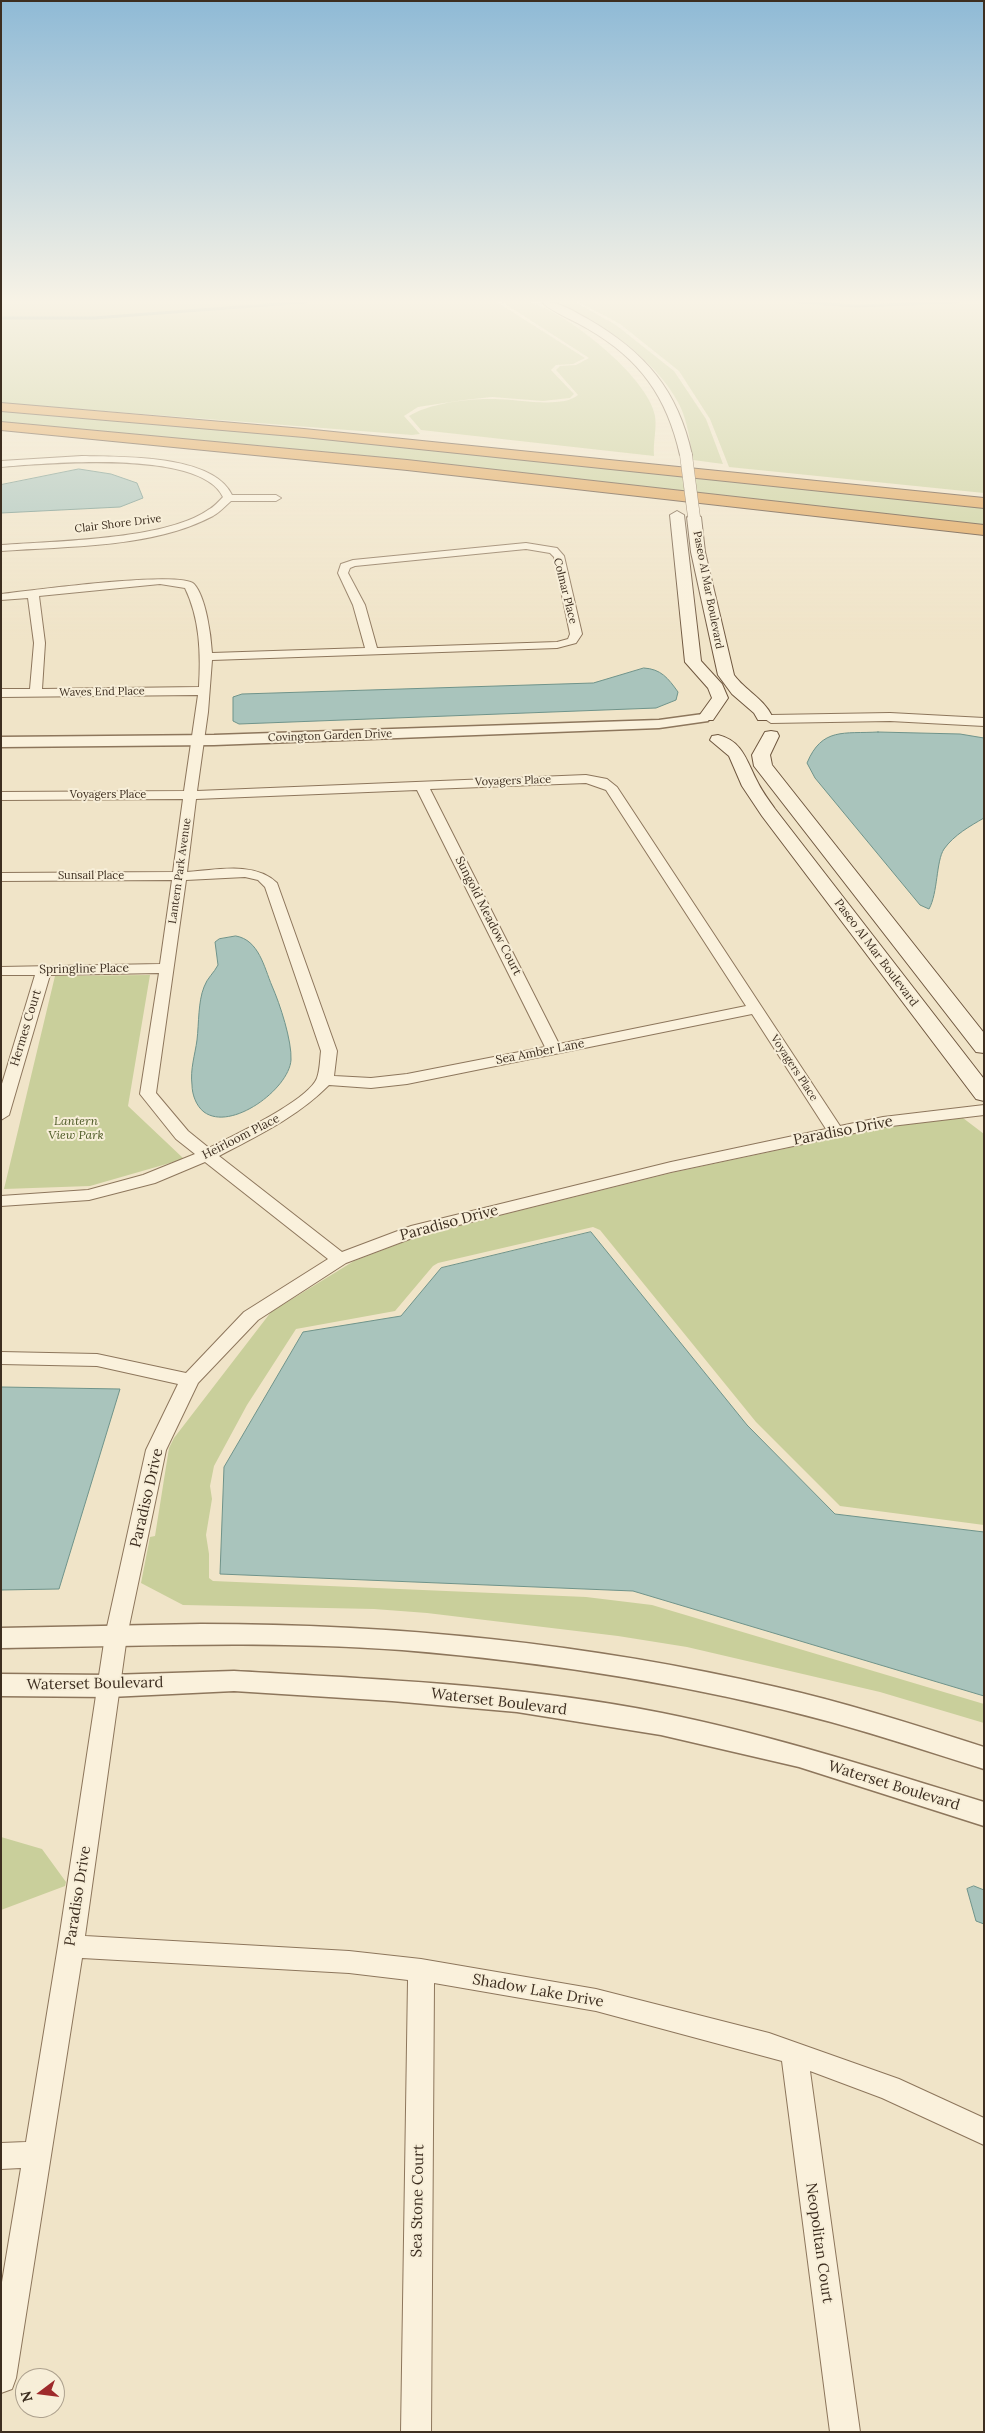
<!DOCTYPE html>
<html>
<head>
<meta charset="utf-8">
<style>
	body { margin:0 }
	#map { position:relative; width:985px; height:2433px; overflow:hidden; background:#f0e4c8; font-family:Lora,serif }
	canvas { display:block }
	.frame { position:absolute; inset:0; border:2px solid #3d2e20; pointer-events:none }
	.north { position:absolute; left:15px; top:2368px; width:50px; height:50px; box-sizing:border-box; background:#f7eed8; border:1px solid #ada18e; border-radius:50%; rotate:255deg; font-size:14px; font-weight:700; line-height:20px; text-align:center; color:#3d2e20 }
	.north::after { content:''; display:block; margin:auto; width:18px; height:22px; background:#9e2a2b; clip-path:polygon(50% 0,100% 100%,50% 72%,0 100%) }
</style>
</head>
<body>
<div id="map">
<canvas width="985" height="2433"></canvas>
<div class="frame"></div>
<div class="north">N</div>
</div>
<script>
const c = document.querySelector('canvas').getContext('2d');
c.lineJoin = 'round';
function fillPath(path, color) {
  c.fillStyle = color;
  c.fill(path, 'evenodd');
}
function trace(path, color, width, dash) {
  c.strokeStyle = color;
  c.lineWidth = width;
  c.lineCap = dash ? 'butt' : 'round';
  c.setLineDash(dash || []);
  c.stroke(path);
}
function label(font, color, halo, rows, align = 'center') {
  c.font = font + ' Lora,serif';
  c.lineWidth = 4;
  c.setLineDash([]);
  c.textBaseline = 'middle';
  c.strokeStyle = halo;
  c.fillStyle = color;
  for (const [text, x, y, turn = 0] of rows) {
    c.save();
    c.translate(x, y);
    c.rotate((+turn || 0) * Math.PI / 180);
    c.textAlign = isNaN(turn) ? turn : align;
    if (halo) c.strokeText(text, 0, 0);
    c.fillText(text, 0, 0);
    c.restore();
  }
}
const green = new Path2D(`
	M1,302H497L585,358L573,364L556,365L551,370L574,394L570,398L543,401L492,397L464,400L418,407L404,416L420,434L412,435L1,403Z
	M502,302C510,302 520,300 528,302C565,310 649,378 655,416C657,429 653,441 654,456L421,430L409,416C429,403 471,398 495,399C517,399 561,409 578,395L556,370L560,366L576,365L589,358Z
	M557,302H575L616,325L674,371L706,419L723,464L693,460C690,442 688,422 679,404C654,357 603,325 557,302Z
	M579,302H984V493L729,467L710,419L679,371L620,324Z
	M1,411L312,438L984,508V525L391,458L1,422Z
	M150,975L128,1106L184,1159L90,1186L4,1189L55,976Z
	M963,1118L984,1134V1525L840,1506L756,1422L600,1230L593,1227L438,1263L433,1266L395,1311L296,1329L247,1405L214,1466L210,1486L212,1499L206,1535L209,1554V1578L213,1581L586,1597L652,1605L984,1704V1723L880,1692L687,1647L618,1636L427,1613L374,1609L183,1605L141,1583L150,1537L155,1536L169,1448L174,1438L271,1312L354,1261L422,1235L675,1172L887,1127Z
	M1,1837L42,1849L66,1882L65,1886L1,1910Z`);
const water = new Path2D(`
	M79,469L111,474L137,483L143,498L120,507L1,513V485Z
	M644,668C661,669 668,678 678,692L676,700L656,708L239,724L233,721V697L242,694L593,683Z
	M878,732L960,734L984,738V818C970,826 954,835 944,849C936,861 938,893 929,909L920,905L815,778L807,763C822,727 844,734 878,732Z
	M236,936C259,940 264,967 272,986C280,1004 292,1041 291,1060C289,1089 231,1132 204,1112C196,1106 192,1094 192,1085C190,1069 195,1055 197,1040C199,1023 198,1002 204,987C207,978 214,973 218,965L215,942L219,939Z
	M591,1232L747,1425L835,1514L984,1532V1696L633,1591L220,1574L224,1467L303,1332L401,1316L441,1268Z
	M1,1387L120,1389L59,1589L1,1590Z
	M974,1886L984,1890V1924L976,1921L967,1889Z`);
const stream = new Path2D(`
	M797,302L857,306L958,302
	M1,318H94L306,302`);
const minor = new Path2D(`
	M82,456C121,457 213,454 232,495H276L281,498L276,501H231C225,506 220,512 213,516C153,548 68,546 1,551V545C55,541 165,540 208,510C214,507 218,502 223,497C201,449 47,463 1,467V461Z
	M526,543L557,548L564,556L582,634L576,643L557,648L212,660L208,712L197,791L586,775L607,779L617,787L840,1126L883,1117L984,1105V1115L883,1127L671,1172L423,1234L346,1263L258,1320L198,1383L166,1450L127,1636L85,1936L349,1951L421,1959L596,1989L769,2033L899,2079L984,2118V2145L882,2098L810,2071L860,2432H830L782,2061L596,2011L434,1983L431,2432H401L408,1980L349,1973L82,1958L16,2378L12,2389L1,2393V2288L21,2168L1,2169V2143L26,2142L58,1946L105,1636L146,1450L178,1384L97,1366L1,1364V1352L97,1354L186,1373L244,1312L328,1259L205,1162L155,1183L89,1200L1,1206V1196L88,1190L143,1175L195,1154L176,1139L140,1094L159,973L50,975L9,1115L1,1120V1087L35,975H1V967L160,964L172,880L1,881V873L173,872L183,799L1,800V792L184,791L198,695L1,697V689H30L34,643L28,598L1,600V594C28,591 180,570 194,584C206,597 211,636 212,653L365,648L353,605L338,573L341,564L353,560ZM526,549L550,553L554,557L570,634L568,639L557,642L377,648L365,605L348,573L350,568L355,566ZM160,584L185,588C200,619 201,653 199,687L42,689L45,643L39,596ZM586,783L606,790L746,1006L559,1044L430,789ZM417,790L545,1047L407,1074L371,1078L334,1076L337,1051L277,883C255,861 216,870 187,872L196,799ZM245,877L258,880L265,887L321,1051C320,1059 320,1070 317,1078C308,1101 232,1136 209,1148L188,1131L156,1093L186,880ZM752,1014L826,1129L671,1162L411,1226L342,1252L219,1156C259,1135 297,1117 329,1085L371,1088L407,1084Z
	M890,713L984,718V726L890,721L771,723L765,719L771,715Z`);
const tertiary = new Path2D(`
	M703,714L710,718L708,721L659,728L214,745L1,747V737L214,735L659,720Z
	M201,1624C395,1624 587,1643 776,1687C847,1703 915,1725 984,1747V1769C933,1753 882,1736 831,1722C691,1684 546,1662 402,1650C269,1640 135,1646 1,1648V1628Z
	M234,1671C377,1679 521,1685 662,1713C771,1735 877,1769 984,1802V1826L799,1767L661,1735L517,1712L392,1701L234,1691L110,1697L1,1696V1674L110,1675Z`);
const secondary = new Path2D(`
	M542,302C559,301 573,311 588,319C645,352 678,390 692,455L691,458L686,459L680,455C667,397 640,359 588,329C576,321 551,312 542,302Z
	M677,511L684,515L701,661L722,684L728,698L713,720H701L699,716L712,698L708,688L685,662L670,515Z
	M694,513L701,517L705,552L734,675C745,690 764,699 772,716L770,720H758L754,713L732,694L718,675L691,552L687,517Z
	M771,731L777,732L779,736L770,755L772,765L984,1033V1053L976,1052L754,766L752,755L765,732Z
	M718,735C742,741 746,759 756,779C761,790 768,799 775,809L984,1079V1101L976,1099L762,816L742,786L729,756L710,740L712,736Z`);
const motorway = new Path2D(`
	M1,403L304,429L984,498V508L304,437L1,411Z
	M1,422L407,460L984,525V535L407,470L1,430Z`);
const secondaryBridge = new Path2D(`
	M686,455L694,517`);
const farStreetnames = [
	["Clair Shore Drive",118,524,-7],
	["Paseo Al Mar Boulevard",708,590,79],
	["Colmar Place",565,591,76],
	["Waves End Place",102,692,-1],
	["Covington Garden Drive",330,736,-2],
	["Voyagers Place",513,781,-2],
	["Voyagers Place",108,795],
	["Lantern Park Avenue",180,871,-82],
	["Sunsail Place",91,876],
	["Voyagers Place",794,1068,57]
];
const streetNames = [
	["Sungold Meadow Court",488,916,63],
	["Paseo Al Mar Boulevard",876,953,53],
	["Springline Place",84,969,-1],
	["Hermes Court",26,1028,-73],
	["Sea Amber Lane",540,1052,-11],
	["Heirloom Place",241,1137,-27]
];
const parkNames = [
	["Lantern",76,1122],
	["View Park",76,1136]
];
const nearStreetnames = [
	["Paradiso Drive",843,1131,-11],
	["Paradiso Drive",449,1223,-15],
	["Paradiso Drive",147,1498,-77],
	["Waterset Boulevard",95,1684,-1],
	["Waterset Boulevard",499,1702,7],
	["Waterset Boulevard",894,1786,17],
	["Paradiso Drive",78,1896,-81],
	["Shadow Lake Drive",538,1991,10],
	["Sea Stone Court",418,2201,-89],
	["Neopolitan Court",819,2243,82]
];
fillPath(green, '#c9cf9b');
fillPath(water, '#a9c4bc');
trace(water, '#6f938a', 1);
trace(stream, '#6f938a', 3);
trace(minor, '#8d765c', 2);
trace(tertiary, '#8d765c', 3);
trace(secondary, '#6f573f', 2);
trace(motorway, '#5b4430', 2);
fillPath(minor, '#faf1dc');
fillPath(tertiary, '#faf1dc');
fillPath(secondary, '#faf1dc');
fillPath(motorway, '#e0a458');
trace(secondaryBridge, '#6f573f', 13, []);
trace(secondaryBridge, '#faf1dc', 12);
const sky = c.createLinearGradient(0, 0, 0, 642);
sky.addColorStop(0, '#8fbad6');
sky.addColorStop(0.47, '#f8f3e6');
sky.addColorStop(1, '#f8f3e600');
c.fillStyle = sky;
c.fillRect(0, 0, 985, 642);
label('11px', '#3d2e20', '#f7eed8', farStreetnames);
label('12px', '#3d2e20', '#f7eed8', streetNames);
label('italic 12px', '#4d5a26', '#f7eed8', parkNames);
label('15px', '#3d2e20', '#f7eed8', nearStreetnames);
</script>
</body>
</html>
